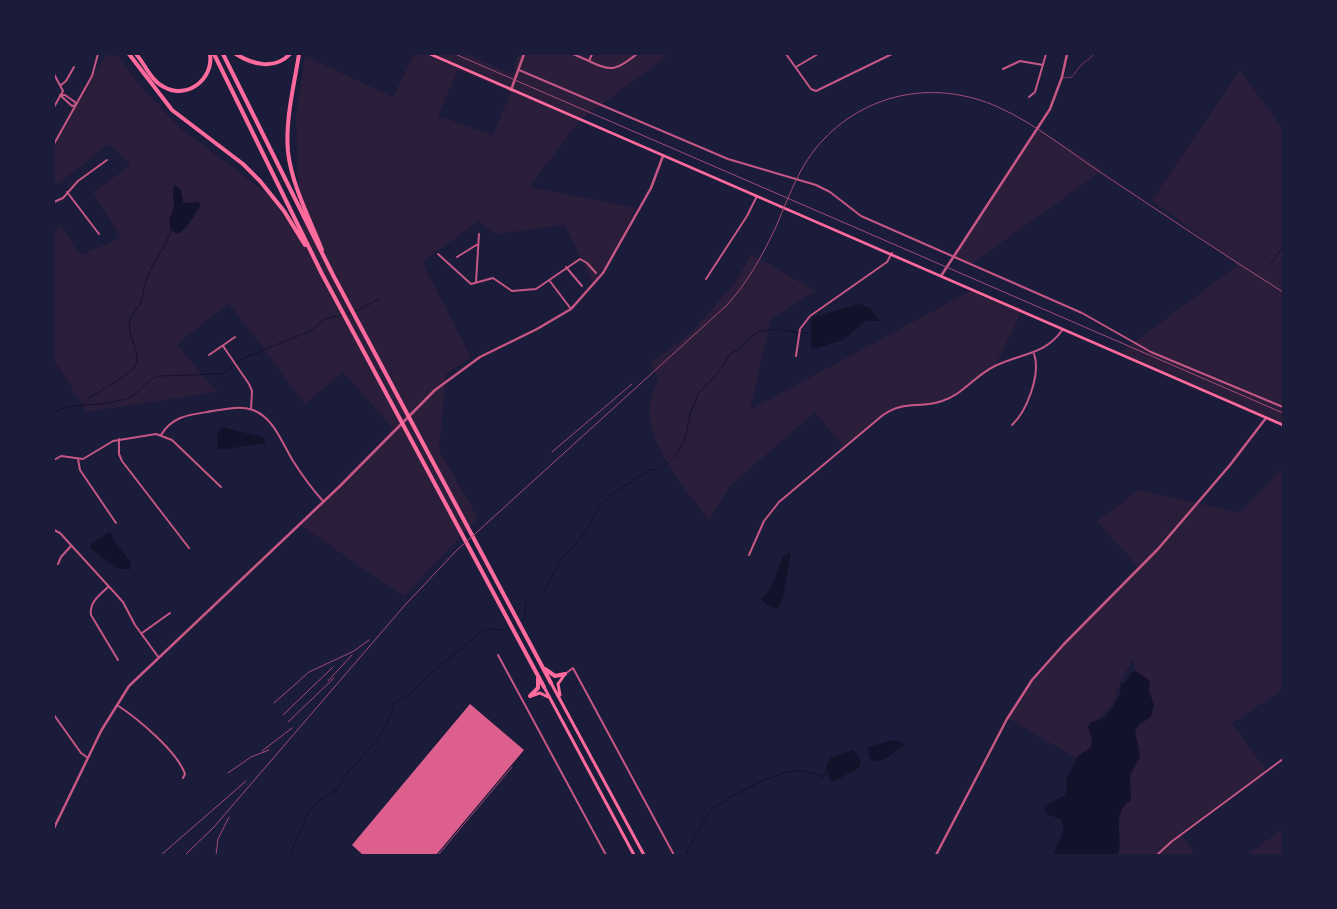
<!DOCTYPE html>
<html>
<head>
<meta charset="utf-8">
<style>
	body { margin:0 }
	#map { position:relative; width:1337px; height:909px; overflow:hidden; background:#1b1b3a; font-family:"Source Sans 3",sans-serif }
	canvas { display:block }
	.frame { position:absolute; inset:0; border:55px solid #1b1b3a; pointer-events:none }
</style>
</head>
<body>
<div id="map">
<canvas width="1337" height="909"></canvas>
<div class="frame"></div>
</div>
<script>
const c = document.querySelector('canvas').getContext('2d');
c.lineJoin = 'round';
function fillPath(path, color) {
  c.fillStyle = color;
  c.fill(path, 'evenodd');
}
function trace(path, color, width, dash) {
  c.strokeStyle = color;
  c.lineWidth = width;
  c.lineCap = dash ? 'butt' : 'round';
  c.setLineDash(dash || []);
  c.stroke(path);
}
const green = new Path2D(`
	M107,54H116L142,88L181,129L276,200L303,232L298,180L296,116L305,56L393,97L414,54H467L513,75L518,54H670L580,120L529,187L636,208L617,248L593,283L565,225L495,234L479,221L422,262L471,357L446,374L439,450L478,518L404,596L300,525L393,428L343,372L305,404L229,303L177,344L217,392L87,412L54,360V233L61,226L80,255L121,238L93,192L131,165L109,144L58,184L54,180V147L89,81ZM458,70L511,92L493,135L438,116Z
	M1240,70L1283,130V427L1120,353L1238,265L1152,200Z
	M1037,128L1103,170L971,264L953,255Z
	M751,254L815,291L771,319L750,410L972,290L1023,308L997,362L955,395L941,401L891,409L844,447L815,412L730,486L709,520C686,489 646,446 650,405C650,396 656,387 658,379L651,363L692,332L736,281Z
	M1283,468V689L1232,723L1266,770L1180,833L1195,855H1118L1121,840L1118,829L1131,731L1152,715L1139,687L1133,659L1122,678L1112,706L1093,724V749L1076,758L1006,717L1048,661L1138,567L1097,521L1139,490L1240,513Z
	M1283,829V855H1246Z`);
const water = new Path2D(`
	M175,185L181,190L183,202L186,203L198,202L201,204C195,214 187,230 177,234L171,230C167,217 172,217 174,206C174,198 171,192 175,185Z
	M860,304L870,308L880,321H866L843,340L814,349L811,348V322L813,317Z
	M221,427L262,437L266,443L218,450L217,436Z
	M110,531L116,544L130,561L131,569H118L90,548L92,543Z
	M791,552L783,597L778,608L770,607L761,599L770,590L783,557Z
	M1136,671L1150,681L1149,690L1154,706L1150,718L1139,724L1135,731L1140,756L1130,775L1131,800C1110,813 1124,837 1118,855H1054C1056,839 1068,837 1061,819L1049,815L1044,809L1050,803L1065,795L1067,788L1066,779L1078,756L1091,747L1092,739L1088,727L1090,723L1105,717L1111,710L1120,696L1121,684L1125,683L1132,672Z
	M895,740L906,745C894,750 886,764 871,760L867,747Z
	M853,750L861,761L859,768L834,781L830,780L826,767L830,758Z`);
const stream = new Path2D(`
	M1271,264L1283,246
	M355,312L379,299
	M801,333H810
	M83,403C93,394 129,375 134,368C144,353 126,337 130,320C132,314 137,309 140,304C144,296 143,286 147,278C153,260 165,250 171,230
	M54,413C68,403 83,406 99,404C107,403 118,401 126,399C140,395 145,380 158,376L222,374L242,359L312,330L324,319L351,313
	M674,459L685,439L690,415L698,394L717,374L731,353L739,350L750,337L761,331L778,329L798,333
	M665,465L671,460
	M543,594L561,560L583,535L601,505L614,493L649,470H658
	M524,620L526,603
	M290,855L308,813L316,803L337,789L349,771L378,739L386,726L395,702L413,692L424,679L480,633L489,629L505,630
	M686,855C693,840 700,824 710,812C720,800 777,772 793,771C802,770 814,773 823,777L827,772`);
const building = new Path2D(`
	M470,704L524,750L436,855H363L352,845Z`);
const service = new Path2D(`
	M1063,78L1072,77L1081,65L1095,54`);
const minor = new Path2D(`
	M573,54L589,61
	M592,54L589,61C612,73 617,69 637,54
	M786,54L811,89L816,91L892,54
	M796,67L818,54
	M1003,69L1020,61L1043,65
	M519,70L728,159L816,185L830,192L861,216L1082,313L1151,352L1283,407
	M54,74L63,91L54,107
	M61,85L66,81L74,67
	M60,95H65L75,102L76,105L72,106Z
	M1029,97L1035,92L1046,54
	M54,144L92,76L98,54
	M67,192L99,234
	M54,202L63,198L78,181L107,160
	M438,254L471,284L493,278L512,291L536,289L580,259L587,263L596,273
	M457,257L478,244
	M566,267L582,286
	M706,279L747,216L757,196
	M549,280L571,309
	M476,282L479,234
	M223,346L249,384L252,391L251,409
	M209,355L235,337
	M796,356L800,329L810,316L887,262L892,253
	M1012,425C1027,411 1041,374 1034,354
	M161,435C172,417 187,415 207,412C222,410 238,405 253,410C274,418 282,443 293,461C302,475 312,489 323,501
	M119,439V454L122,461L189,548
	M78,459L80,470L116,523
	M54,460L61,456L83,459L113,441L156,434L172,440L221,487
	M54,530L60,533L123,602L135,625L159,658
	M749,555L764,521L779,502L883,415C904,400 920,409 942,401C962,395 975,376 993,367C1019,353 1045,356 1063,329
	M58,564L61,557L71,546
	M108,587C100,595 89,602 91,615L118,660
	M142,633L170,613
	M498,655L606,855
	M565,674L573,668L674,855
	M117,705C137,718 177,751 185,774L183,778
	M54,715L81,753L88,758
	M1157,855L1171,842L1283,759`);
const tertiary = new Path2D(`
	M511,90L524,54
	M941,276L1050,109L1062,77L1067,54
	M54,828L101,731L129,686L340,486L435,390L480,357L537,329L571,309L603,273L651,188L663,156
	M936,855L1007,719L1032,680L1064,644L1158,549L1230,465L1266,418`);
const primary = new Path2D(`
	M430,54L1283,425`);
const trunk = new Path2D(`
	M551,683L644,855
	M544,687L634,855
	M560,695L558,684L565,674
	M531,696L540,693L548,697`);
const motorway = new Path2D(`
	M129,54L172,110L243,164L260,181L284,211L305,245
	M136,54C145,64 151,81 164,87C187,100 214,79 210,54
	M214,54L322,274L544,687
	M223,54L333,275L551,683
	M236,54C253,65 275,70 290,54
	M299,54C294,86 285,120 288,152C292,186 310,219 322,250
	M545,669L555,676L565,674
	M530,696L538,688V678`);
const rail = new Path2D(`
	M455,54L1283,413
	M552,452L632,384
	M328,681L352,655
	M274,703L309,672L354,651L369,640
	M283,715L333,667
	M288,722L334,678
	M262,751L292,728
	M228,773L251,757L269,750
	M161,855L246,781
	M185,855L214,827L405,605L455,552L727,305C747,283 761,258 774,231C788,200 799,164 824,139C870,91 938,80 998,107C1036,124 1071,153 1106,176C1165,215 1224,255 1283,292
	M216,855L218,839L229,817
	M438,855L512,767`);
fillPath(green, '#2a1e3b');
fillPath(water, '#12122b');
trace(stream, '#12122b', 1);
fillPath(building, '#dd5f8e');
trace(service, '#c65784', 0.5);
trace(minor, '#c65784', 2);
trace(tertiary, '#c65784', 2.5);
trace(primary, '#ff6b9d', 2.5);
trace(trunk, '#ff6b9d', 3);
trace(motorway, '#ff6b9d', 4);
trace(rail, '#a44b75', 1);
</script>
</body>
</html>
